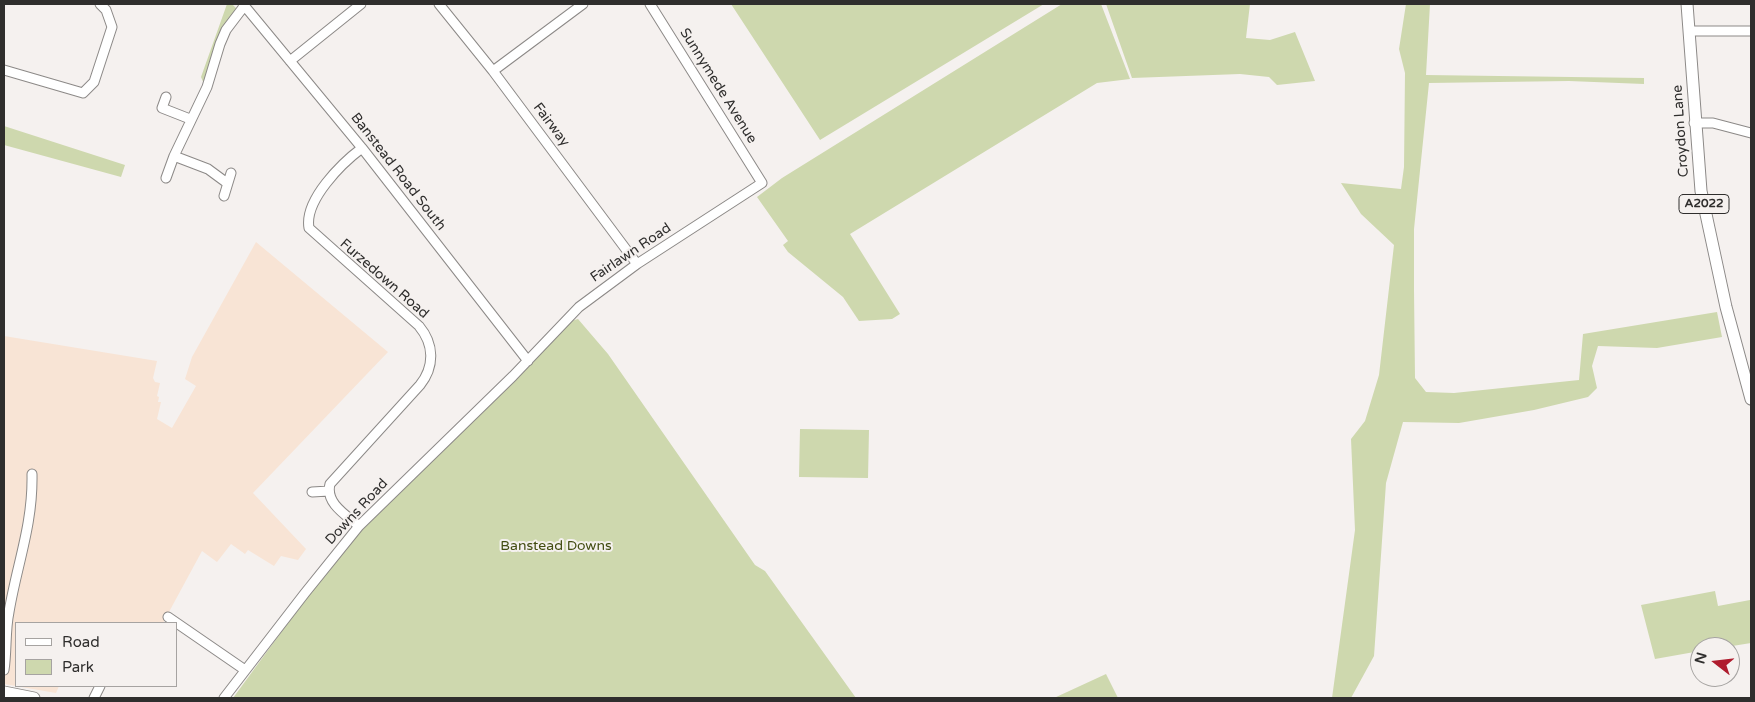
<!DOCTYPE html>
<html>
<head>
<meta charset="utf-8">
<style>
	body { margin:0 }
	#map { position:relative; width:1755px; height:702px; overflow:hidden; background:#f5f1ef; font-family:"Varela Round",sans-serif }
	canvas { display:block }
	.frame { position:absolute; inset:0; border:5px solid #2f2e2d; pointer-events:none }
	.legend { position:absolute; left:15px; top:622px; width:162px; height:65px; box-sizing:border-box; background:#f5f1ef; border:1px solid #a6a3a1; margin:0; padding:6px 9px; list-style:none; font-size:15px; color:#2f2e2d }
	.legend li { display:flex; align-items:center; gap:10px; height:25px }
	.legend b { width:25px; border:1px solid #a6a3a1 }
	.north { position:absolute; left:1690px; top:637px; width:50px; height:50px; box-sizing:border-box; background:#f5f1ef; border:1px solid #a6a3a1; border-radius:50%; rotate:286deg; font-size:14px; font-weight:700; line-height:20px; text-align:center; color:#2f2e2d }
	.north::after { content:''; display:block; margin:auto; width:18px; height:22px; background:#af1c2e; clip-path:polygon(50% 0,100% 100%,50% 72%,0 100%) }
</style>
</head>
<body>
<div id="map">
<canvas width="1755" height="702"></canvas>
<div class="frame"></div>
<ul class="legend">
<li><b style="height:6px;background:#fff"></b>Road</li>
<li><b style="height:14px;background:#ced8ae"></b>Park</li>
</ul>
<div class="north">N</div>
</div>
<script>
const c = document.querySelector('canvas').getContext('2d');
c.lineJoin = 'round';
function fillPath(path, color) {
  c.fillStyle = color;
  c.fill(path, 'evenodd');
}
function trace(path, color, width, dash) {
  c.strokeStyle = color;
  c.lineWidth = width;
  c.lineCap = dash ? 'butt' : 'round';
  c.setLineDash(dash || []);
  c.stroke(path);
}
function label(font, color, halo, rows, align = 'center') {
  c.font = font + ' "Varela Round",sans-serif';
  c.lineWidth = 4;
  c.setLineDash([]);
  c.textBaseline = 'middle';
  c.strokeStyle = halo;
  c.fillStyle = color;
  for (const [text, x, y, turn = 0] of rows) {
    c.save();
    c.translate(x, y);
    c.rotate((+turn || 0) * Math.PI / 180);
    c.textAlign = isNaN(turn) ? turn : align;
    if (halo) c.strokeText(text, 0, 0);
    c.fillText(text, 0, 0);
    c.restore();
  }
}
const medical = new Path2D(`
	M256,242L388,352L253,493L306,549L298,560L281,556L274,566L248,550L245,554L231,544L217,562L202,551L163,623H16V686H59L56,693L4,684V336L157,361L153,378L155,382L160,383L157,396L159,397L158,402H161L157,419L172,428L196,386L185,379L192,357Z`);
const green = new Path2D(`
	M227,4H232L237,9L204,84L201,77Z
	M731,4H1044L820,140Z
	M1062,4H1101L1130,79L1097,83L850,234L900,314L892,319L859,321L843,297L788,252L783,245L788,241L757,197L782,178Z
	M1106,4H1250L1246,38L1270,40L1295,32L1315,81L1277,85L1269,77L1240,74L1132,78Z
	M1406,4H1430L1426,75L1644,78V84L1569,81L1429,83L1414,229V290L1415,378L1426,392L1454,393L1579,380L1583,334L1717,312L1722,337L1657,348L1598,346L1592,366L1597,388L1588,397L1534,410L1459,423L1403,422L1386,483L1374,656L1351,698H1332L1355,530L1351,439L1365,421L1379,375L1394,245L1361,214L1341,183L1401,189L1404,167L1405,73L1399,49Z
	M4,126L125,165L121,177L4,145Z
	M578,319L608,354L755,565L765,571L856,698H233L359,526L564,323Z
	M800,429L869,430L868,478L799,477Z
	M1715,591L1718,606L1750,600L1751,643L1726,647H1700V651L1655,659L1641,605Z
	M1106,674L1118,698H1054Z`);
const minor = new Path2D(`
	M243,4L362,148L528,361
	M439,4L493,71L637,264
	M1689,31H1751
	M290,61L361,4
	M4,70L83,93L94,82L112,27L106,10L100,4
	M493,71L583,4
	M166,97L162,108L190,119
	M1694,123H1713L1751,133
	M166,178L174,156
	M227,183L208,169L174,156L207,87L220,44L226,30L245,5
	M224,196L231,173
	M312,492L329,491
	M359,526C346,515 325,503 330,484L420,385C435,366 434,344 419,326L309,228C304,200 342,163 362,148
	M168,617L245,670
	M4,670C7,651 5,631 9,612C17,564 33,525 32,474
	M94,698L100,686
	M224,698L305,593L359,526L513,376L579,307L637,264L762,183L650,4`);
const major = new Path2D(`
	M1687,4L1701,191L1726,307L1751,399
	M4,692L34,698`);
const shields = [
	[1704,204,50]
];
const shieldNames = [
	["A2022",1704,204]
];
const streetNames = [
	["Sunnymede Avenue",718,86,58],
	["Fairway",551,125,53],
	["Croydon Lane",1681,131,-94],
	["Banstead Road South",398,172,52],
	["Fairlawn Road",631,253,-34],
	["Furzedown Road",384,279,41],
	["Downs Road",357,512,-47]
];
const parkNames = [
	["Banstead Downs",556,546]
];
fillPath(medical, '#f8e4d5');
fillPath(green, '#ced8ae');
trace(minor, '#8c8987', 11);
trace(major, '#8c8987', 13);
trace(minor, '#fff', 9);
trace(major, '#fff', 11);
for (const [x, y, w] of shields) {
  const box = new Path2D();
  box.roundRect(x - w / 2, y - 9.5, w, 19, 4);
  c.fillStyle = '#f5f1ef';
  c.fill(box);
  trace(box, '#2f2e2d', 1);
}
label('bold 12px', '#2f2e2d', null, shieldNames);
label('14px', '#2f2e2d', '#f5f1ef', streetNames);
label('14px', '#434d13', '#f5f1ef', parkNames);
</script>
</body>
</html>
